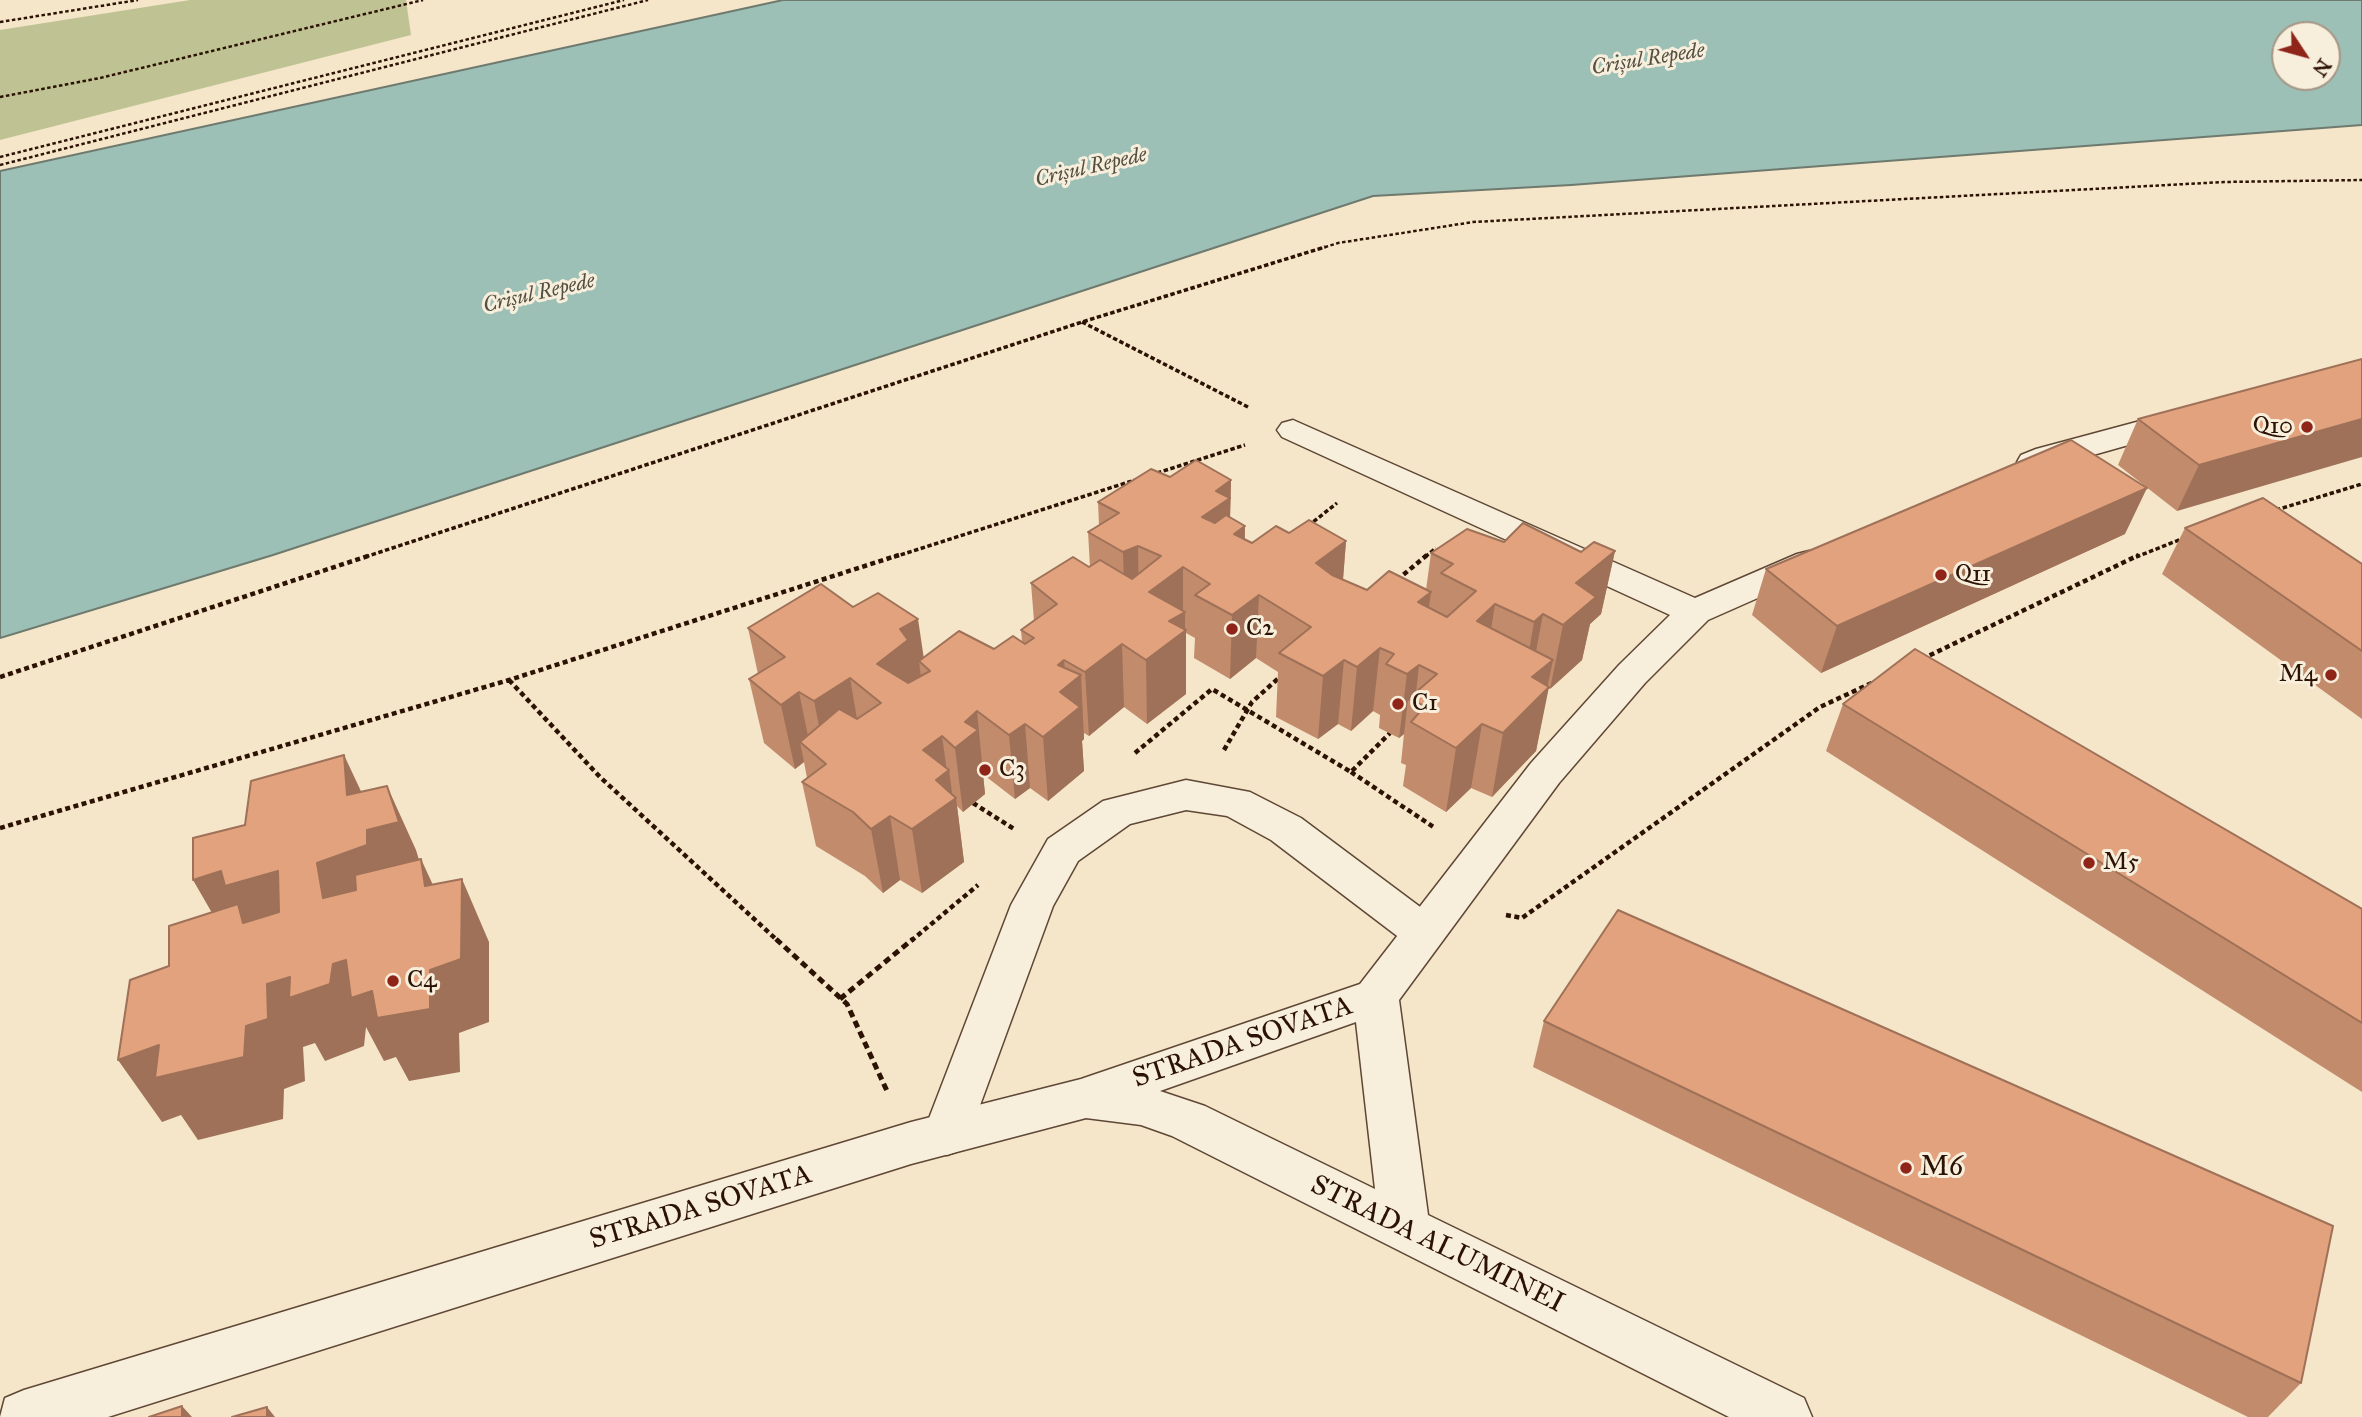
<!DOCTYPE html>
<html>
<head>
<meta charset="utf-8">
<style>
	body { margin:0 }
	#map { position:relative; width:2362px; height:1417px; overflow:hidden; background:#f5e5c9; font-family:"IM FELL Great Primer",serif }
	canvas { display:block }
	.north { position:absolute; left:2271px; top:21px; width:70px; height:70px; box-sizing:border-box; background:#f8eedc; border:2px solid #a69685; border-radius:50%; rotate:126deg; font-size:19px; font-weight:700; line-height:28px; text-align:center; color:#2b1203 }
	.north::after { content:''; display:block; margin:auto; width:24px; height:32px; background:#8f2418; clip-path:polygon(50% 0,100% 100%,50% 72%,0 100%) }
</style>
</head>
<body>
<div id="map">
<canvas width="2362" height="1417"></canvas>
<div class="north">N</div>
</div>
<script>
const c = document.querySelector('canvas').getContext('2d');
c.lineJoin = 'round';
function fillPath(path, color) {
  c.fillStyle = color;
  c.fill(path, 'evenodd');
}
function trace(path, color, width, dash) {
  c.strokeStyle = color;
  c.lineWidth = width;
  c.lineCap = dash ? 'butt' : 'round';
  c.setLineDash(dash || []);
  c.stroke(path);
}
function label(font, color, halo, rows, align = 'center') {
  c.font = font + ' "IM FELL Great Primer",serif';
  c.lineWidth = 6;
  c.setLineDash([]);
  c.textBaseline = 'middle';
  c.strokeStyle = halo;
  c.fillStyle = color;
  for (const [text, x, y, turn = 0] of rows) {
    c.save();
    c.translate(x, y);
    c.rotate((+turn || 0) * Math.PI / 180);
    c.textAlign = isNaN(turn) ? turn : align;
    if (halo) c.strokeText(text, 0, 0);
    c.fillText(text, 0, 0);
    c.restore();
  }
}
const green = new Path2D(`
	M190,0H406L411,35L0,140V30Z`);
const water = new Path2D(`
	M783,0H2362V125L1571,185L1373,196L273,555L0,638V171ZM2285,35H2327V77H2285Z`);
const pathFar3 = new Path2D(`
	M0,22L138,0
	M0,97L100,78L423,0
	M0,157L624,0
	M0,165L648,0
	M1319,249L1338,243L1473,222L2224,182L2362,180`);
const pathFar2 = new Path2D(`
	M1082,322L1248,407
	M1157,473L1245,445
	M2276,510L2362,484
	M1308,526L1337,503
	M365,557L1082,322L1325,247
	M894,557L1135,480
	M1425,557L1436,548
	M2136,557L2184,538`);
const pathFar1 = new Path2D(`
	M1397,580L1427,555
	M1922,659L2139,555
	M0,677L371,555
	M509,680L600,777L778,941
	M1224,750L1252,702L1282,675
	M1135,753L1212,689L1351,772L1390,733
	M1351,772L1435,828
	M973,803L1014,829
	M0,828L509,680L899,555
	M1506,915L1522,918L1820,707L1876,681
	M911,941L978,885`);
const path = new Path2D(`
	M776,939L847,1004L887,1091
	M840,999L913,939`);
const lane = new Path2D(`
	M1186,780L1250,792L1301,818L1439,921L1446,933L1439,945L1424,950L1409,945L1271,840L1227,816L1186,810L1130,824L1078,861L1053,906L964,1149L947,1155L930,1149L923,1134L1011,905L1048,839L1103,801Z`);
const street = new Path2D(`
	M2181,410L2192,413L2197,420L2192,427L2033,472L2021,469L2017,462L2021,455L2036,449Z
	M1293,420L1695,598L1797,554L1809,551L1821,554L1827,562L1821,570L1708,620L1645,683L1559,783L1399,1000L1428,1215L1804,1398L1812,1417H1729L1172,1136L1141,1125L1086,1118L911,1164L108,1417H0L5,1398L24,1390L911,1122L1081,1079L1360,984L1531,763L1619,665L1670,615L1282,437L1277,430L1282,423ZM1356,1022L1375,1189L1205,1106L1160,1091Z`);
const wall = new Path2D(`
	M2362,359L2177,511L2118,465L2138,419Z
	M1170,477L1231,480L1230,518L1245,526V539L1252,543L1289,533L1346,541L1343,580L1367,590H1426L1431,553L1504,542L1581,552L1615,551L1601,614L1590,624L1582,660L1550,689L1548,688L1536,751L1492,797L1471,788L1446,812L1403,786L1406,765L1401,763L1404,734L1399,738L1379,728L1380,715L1373,711L1351,731L1338,724L1318,739L1276,717L1278,672L1256,658L1230,679L1194,658L1195,638L1186,633V694L1147,724L1124,707L1089,736L1084,733V739L1082,741L1084,771L1048,801L1030,788L1015,799L984,775L983,776L985,794L963,812L957,806L964,862L922,893L900,880L883,893L865,876L816,846L802,782L807,778L804,762L795,769L764,743L749,679L758,674L748,628L924,658L994,649L1022,642L1021,630L1034,621L1031,583L1090,567L1088,532L1099,526L1098,502Z
	M2185,528L2362,564V719L2162,574Z
	M2125,534L1821,673L1752,615L1766,569Z
	M1843,704L2362,909V1092L1826,751Z
	M1544,1021L2301,1383L2268,1417H2248L1533,1067Z`);
const shadedWall = new Path2D(`
	M2362,419V457L2177,511L2199,465Z
	M1231,480L1229,560L1202,580V517L1216,491Z
	M2147,488L2125,534L1821,673L1837,626Z
	M1245,526L1243,589L1234,534Z
	M1346,541L1341,604L1316,563Z
	M1138,546L1139,610L1125,615L1123,552Z
	M1615,551L1601,614L1590,624L1582,660L1550,689L1563,625L1576,583Z
	M1183,567V613L1185,612V631L1186,630V694L1147,724L1146,660L1149,592Z
	M1431,592L1422,656L1418,602Z
	M1259,595L1256,658L1230,679L1232,615Z
	M1495,604L1485,668L1477,621Z
	M1543,614L1531,678L1523,686L1534,622Z
	M918,619L925,666L919,661L922,685L915,689L877,664L900,629Z
	M1122,644L1124,707L1089,736L1085,672Z
	M1380,648L1373,711L1351,731L1357,667Z
	M1064,660L1066,687L1081,675L1084,739L1082,741L1084,771L1048,801L1043,737L1058,665Z
	M1344,660L1338,724L1318,739L1323,676Z
	M1553,660L1547,689L1549,687L1536,751L1492,797L1503,733L1532,677Z
	M1419,665L1415,702L1408,699L1404,734L1399,738L1407,674Z
	M850,678L861,742L827,765L814,701Z
	M799,692L811,751L800,742L804,762L795,769L781,705Z
	M977,711L985,794L963,812L955,748L965,722Z
	M1025,724L1030,788L1015,799L1009,735Z
	M1482,724L1471,788L1446,812L1456,748Z
	M942,736L947,772L949,770L953,800L956,798L964,862L922,893L912,829L923,750Z
	M344,755L374,819L387,786L416,850L423,873L421,859L450,922L323,898L317,863L347,795Z
	M890,816L900,880L883,893L871,829Z
	M221,871H278L333,964L346,960L430,970L462,879L489,942V1022L459,1033L460,1072L409,1081L396,1057L384,1061L366,1027L364,1046L325,1061L315,1043L303,1047L305,1081L284,1089L283,1119L198,1140L181,1115L162,1122L118,1060L159,1045L246,1026L230,944L193,880Z
	M182,1406L192,1417H182Z
	M267,1407L275,1417H267Z`);
const building = new Path2D(`
	M2362,359V419L2199,465L2138,419Z
	M2071,440L2147,488L1837,626L1766,569Z
	M1196,460L1231,480L1216,491L1230,498L1202,517L1215,523L1226,515L1245,526L1234,534L1252,543L1276,526L1289,533L1309,520L1346,541L1316,563L1332,575L1367,590L1389,571L1431,592L1418,602L1447,617L1476,591L1441,573L1453,564L1431,553L1467,529L1504,542L1523,523L1581,552L1594,542L1615,551L1576,583L1596,597L1563,625L1543,614L1534,622L1495,604L1477,621L1553,660L1532,677L1549,687L1503,733L1482,724L1456,748L1411,722L1425,706L1408,699L1437,674L1419,665L1407,674L1386,664L1394,654L1380,648L1357,667L1344,660L1323,676L1279,653L1311,627L1259,595L1232,615L1195,595L1210,584L1183,567L1149,592L1185,612L1169,621L1186,630L1146,660L1122,644L1085,672L1064,660L1058,665L1081,675L1060,692L1080,707L1043,737L1025,724L1009,735L977,711L965,722L978,730L955,748L942,736L923,750L949,770L936,780L956,798L912,829L890,816L871,829L853,812L802,782L826,764L800,742L839,709L857,719L881,703L850,678L814,701L799,692L781,705L749,679L785,657L748,628L821,584L853,607L878,593L918,619L900,629L908,640L877,664L908,683L930,671L919,661L959,631L994,649L1013,636L1025,644L1034,638L1021,630L1057,604L1031,583L1073,557L1089,567L1100,560L1132,579L1161,556L1138,546L1123,552L1088,532L1119,513L1098,502L1151,469L1170,477Z
	M2263,498L2362,564V651L2185,528Z
	M1915,649L2362,909V1023L1843,704Z
	M344,755L347,795L387,786L399,822L367,830V845L317,863L323,898L356,890L355,875L421,859L425,886L462,879L461,959L430,970V1009L377,1018L372,991L351,998L346,960L333,964L330,984L289,998L290,977L267,984L268,1019L246,1026L244,1057L155,1078L159,1045L118,1060L130,980L169,966V926L238,904L243,923L279,912L278,871L225,886L221,871L193,880V838L245,825L251,781Z
	M1618,910L2333,1226L2301,1383L1544,1021Z
	M182,1406V1417H149Z
	M267,1407V1417H232Z`);
const markers = [
	[2307,427,7,"#8f2418"],
	[1941,575,7,"#8f2418"],
	[1232,629,7,"#8f2418"],
	[2331,675,7,"#8f2418"],
	[1398,704,7,"#8f2418"],
	[985,770,7,"#8f2418"],
	[2089,863,7,"#8f2418"],
	[393,981,7,"#8f2418"],
	[1906,1168,7,"#8f2418"]
];
const farWaternames = [
	["Crișul Repede",1648,60,-9],
	["Crișul Repede",1091,168,-13],
	["Crișul Repede",539,294,-13]
];
const poiNames = [
	["Q10",2293,427,"right"],
	["Q11",1955,575],
	["C2",1246,629],
	["M4",2317,675,"right"],
	["C1",1412,704],
	["C3",999,770],
	["M5",2103,863],
	["C4",407,981]
];
const nearStreetnames = [
	["STRADA SOVATA",1243,1043,-19],
	["STRADA SOVATA",701,1208,-17],
	["STRADA ALUMINEI",1437,1245,26]
];
const nearPoinames = [
	["M6",1920,1168]
];
fillPath(green, '#bfc394');
fillPath(water, '#9cbfb6');
trace(water, '#6f7a6e', 2);
trace(lane, '#5e4734', 3);
trace(street, '#5e4734', 3);
trace(pathFar3, '#2b1203', 2.5, [3.5, 2.5]);
trace(pathFar2, '#2b1203', 3.5, [4.5, 2.5]);
trace(pathFar1, '#2b1203', 4.5, [5, 3.5]);
trace(path, '#2b1203', 5, [7, 4.5]);
fillPath(lane, '#f8eedc');
fillPath(street, '#f8eedc');
fillPath(wall, '#c28b6c');
fillPath(shadedWall, '#9e7158');
fillPath(building, '#e2a27d');
trace(building, '#9e7158', 2);
for (const [x, y, r, color] of markers) {
  const dot = new Path2D();
  dot.arc(x, y, r, 0, 2 * Math.PI);
  c.fillStyle = color;
  c.fill(dot);
  trace(dot, '#f8eedc', 2.5);
}
label('italic 21px', '#534f42', '#f8eedc', farWaternames);
label('24px', '#2b1203', '#f8eedc', poiNames, 'left');
label('28px', '#2b1203', '#f8eedc', nearStreetnames);
label('28px', '#2b1203', '#f8eedc', nearPoinames, 'left');
</script>
</body>
</html>
